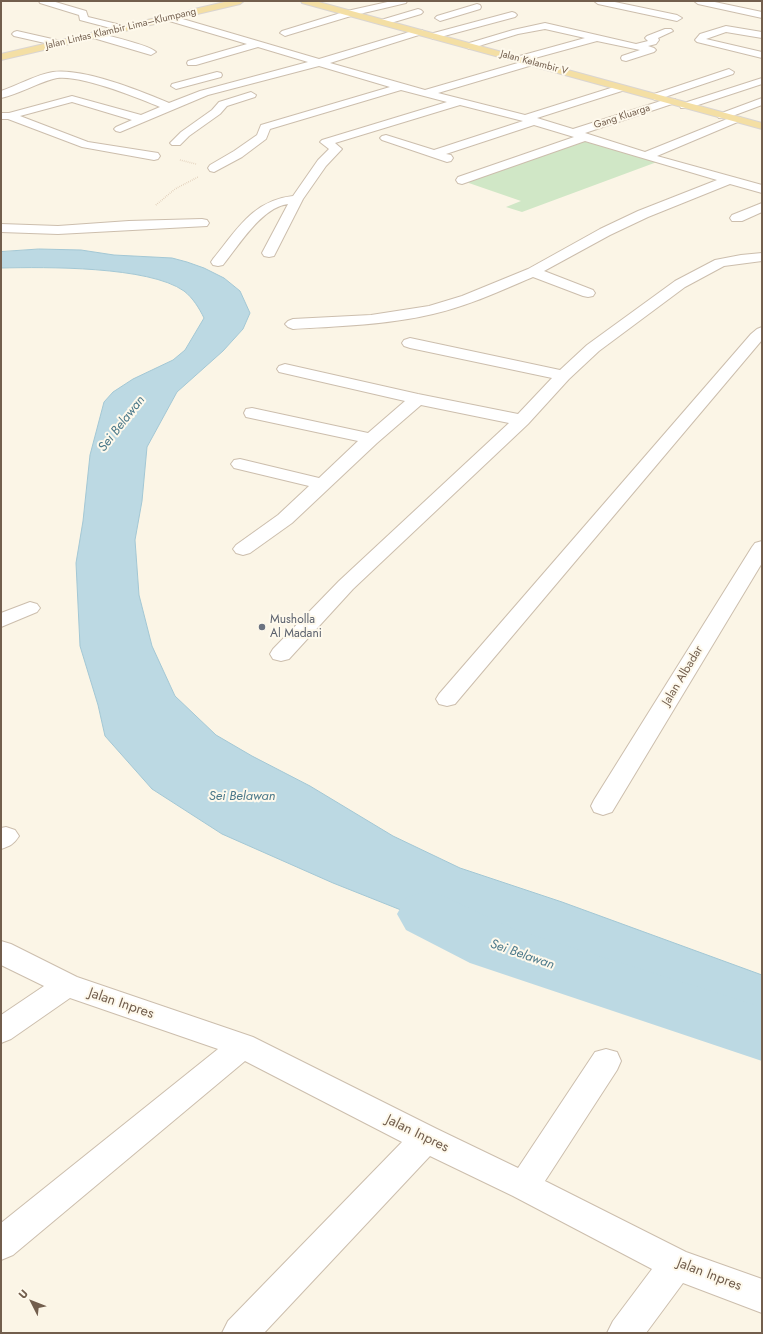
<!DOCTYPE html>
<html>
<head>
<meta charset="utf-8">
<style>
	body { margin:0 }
	#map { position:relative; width:763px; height:1334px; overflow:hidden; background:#fbf5e6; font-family:Jost,sans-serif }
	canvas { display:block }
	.frame { position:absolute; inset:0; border:2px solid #725e4d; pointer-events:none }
	.north { position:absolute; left:12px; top:1282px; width:40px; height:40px; -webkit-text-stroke:3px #fef9ec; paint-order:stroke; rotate:312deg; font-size:11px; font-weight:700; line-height:16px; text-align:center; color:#725e4d }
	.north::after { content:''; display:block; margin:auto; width:14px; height:18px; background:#725e4d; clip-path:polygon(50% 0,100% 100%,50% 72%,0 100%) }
</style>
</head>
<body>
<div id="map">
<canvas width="763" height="1334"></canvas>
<div class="frame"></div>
<div class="north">U</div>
</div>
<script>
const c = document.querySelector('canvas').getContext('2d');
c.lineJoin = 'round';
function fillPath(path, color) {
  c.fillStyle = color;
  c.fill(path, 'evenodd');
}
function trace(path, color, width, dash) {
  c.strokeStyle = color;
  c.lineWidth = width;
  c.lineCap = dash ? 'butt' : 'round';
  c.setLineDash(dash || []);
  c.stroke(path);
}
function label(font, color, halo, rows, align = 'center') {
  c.font = font + ' Jost,sans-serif';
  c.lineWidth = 4;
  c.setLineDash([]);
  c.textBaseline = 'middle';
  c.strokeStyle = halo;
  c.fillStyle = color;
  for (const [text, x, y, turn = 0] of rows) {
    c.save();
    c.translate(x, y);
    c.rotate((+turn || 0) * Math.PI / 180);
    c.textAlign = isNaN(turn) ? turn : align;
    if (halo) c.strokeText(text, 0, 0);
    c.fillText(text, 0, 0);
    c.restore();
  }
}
const green = new Path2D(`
	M591,136L665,159L522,212L506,207L521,201L463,181Z`);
const water = new Path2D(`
	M39,249L81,250L114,255L172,258L187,262L204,268L224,278L240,291L250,313L243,329L223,351L177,392L147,447L142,501L135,540L139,595L152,646L175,696L216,735L252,756L310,786L393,836L460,868L562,902L762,975V1039L675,1004L599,978L479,941L333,883L222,834L152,789L105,736L98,705L80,646L76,563L83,521L90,455L104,402L113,392L133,379L173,360L185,350L204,318C199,308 193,298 184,291C149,266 45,267 1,268V252Z`);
const river = new Path2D(`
	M427,891L448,898L513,929L762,1007V1061L470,963L406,930L397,914L406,898Z`);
const path = new Path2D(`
	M180,160L196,164
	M156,205L175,189L198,177`);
const minor = new Path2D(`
	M39,1H52L86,11L88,17L125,26L127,28L122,31L80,20L79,15L40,3Z
	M392,1H407L406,3L351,16L288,35L285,36L280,33L282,31L347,11Z
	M594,1H610L677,15L682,18L677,21L598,4Z
	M694,1H710L762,12V18L698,4Z
	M477,4L480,5L481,7L480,9L440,21L435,18L437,16Z
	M418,9L421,10L423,12L421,14L384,25L379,22L381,20Z
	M512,12L515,13L517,15L515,17L433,39L428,36L430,34Z
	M169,15L319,59L416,30H422L424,32L422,34L330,63L425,90L528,60H536L537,62L536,64L438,93L525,115L617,86H625L626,88L625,90L537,118L573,129L667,99H675L676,101L675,103L585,133L645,152L732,117H740L742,119L740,121L657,156L762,185V193L730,184L648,217L610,235L544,271L593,290L595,293L593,296L588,297L583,296L533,277C500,291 468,306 433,314C387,325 340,326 293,329L288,327L285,324L288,321L293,319L371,315L429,306L462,296L528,269L600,229L638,211L717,180L585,141L462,184L458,183L456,180L458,177L574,137L534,125L446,154L451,155L453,158L451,161L447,162L382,140L380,138L382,136L386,135L434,150L523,121L460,105L335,143L342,149L326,166L303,199L274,256L269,257L264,256L262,253L288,204C262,207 239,245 223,265L218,266L213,265L211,262L213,259C236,231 253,200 293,196L318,160L329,149L320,142L322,140L447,102L401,90L270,129L266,139L242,157L214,172L210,171L208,168L210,165L234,151L257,135L261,125L390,87L319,66L208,95L120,132L116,131L114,129L116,127L132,120L72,102L20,116L88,142L158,153L160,156L158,159L154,160L82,147L8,119H1V113H9L72,96L141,115L160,107C138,98 75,72 53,79C35,84 19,94 1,98V91C16,86 38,74 53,72C83,68 141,91 169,103L200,91L308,62L258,47L196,65H188L187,63L188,61L247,44L166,20L164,18L166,16Z
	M545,23L636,44L648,41L645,38L647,36L665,29H671L673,31L658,38L659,40L656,44L648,46L654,48L656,50L654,52L626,61L622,60L621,58L622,56L640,50L597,41L524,61H516L515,59L516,57L585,38L545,29L518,34L469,49L464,46L466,44L513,30Z
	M726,26L762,32V38L726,32L706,39L762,52V58L697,42L695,40L700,34Z
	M17,31L61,41L63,43L58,46L14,36L12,34L14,32Z
	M93,32C105,35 150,45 156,52L151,55L90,37L88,35Z
	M729,69L734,72L733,74L659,99L655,100L650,97L651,95Z
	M217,72L221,73L222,75L221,77L176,89L171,86L172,84Z
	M762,78V84L689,108H681L680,106L681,104Z
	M251,92L256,95L255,97L227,106L220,114L189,136L180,145H172L170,143L181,132L212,110L219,102Z
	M762,98V105L727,118H719L717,116L719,114Z
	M762,203V212L742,221H732L730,218L732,215Z
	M202,219L207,220L209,223L207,226L58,234L1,232V224L58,226L129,221Z
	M762,253V261L724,266L685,287L599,351L569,379L528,424L353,589L289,659L281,661L273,659L270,654L273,649L339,581L509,423L421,405L377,443L292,523L250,553L243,555L236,553L233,549L236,545L278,515L309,486L234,468L231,464L234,460L240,459L319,478L358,441L246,417L244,413L246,409L252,408L368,433L405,401L279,372L277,369L279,366L285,364L418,394L518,414L552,378L410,348L404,346L402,343L404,340L410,338L560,370L587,345L675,281L715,260L741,255Z
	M762,327V340L455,704L447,706L439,704L436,699L439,694L751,334L757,329Z
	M762,541V563L612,812L603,815L594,812L591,806L594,800L752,547L755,543Z
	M30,602L37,604L40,608L37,612L1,627V613Z
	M6,827L15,830L19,836C14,844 10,846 1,849V828Z
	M1,941L11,944L77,977L253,1037L437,1129L518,1168L595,1052L606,1049L617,1052L621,1061L617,1070L545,1181L686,1252L762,1279V1313L683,1283L646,1333H607L613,1321L652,1269L513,1196L430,1156L264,1333H222L228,1321L402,1142L245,1061L13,1255L1,1260V1223L218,1049L70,998L11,1039L1,1043V1015L44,986L1,965Z`);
const major = new Path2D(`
	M229,1H244L240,4L1,60V54Z
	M301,1H315L762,123V129L302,3Z`);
const markers = [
	[262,627,4,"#6b7280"]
];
const farStreetnames = [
	["Jalan Lintas Klambir Lima–Klumpang",121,29,-13],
	["Jalan Kelambir V",534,63,15],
	["Gang Kluarga",622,117,-18]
];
const worshipNames = [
	["Musholla",270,620],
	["Al Madani",270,634]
];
const streetNames = [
	["Jalan Albadar",683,676,-59]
];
const waterNames = [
	["Sei Belawan",122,424,-52],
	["Sei Belawan",242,797],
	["Sei Belawan",522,955,19]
];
const nearStreetnames = [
	["Jalan Inpres",121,1004,19],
	["Jalan Inpres",417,1134,26],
	["Jalan Inpres",709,1275,21]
];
fillPath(green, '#d0e7c6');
fillPath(water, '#bcd9e3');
trace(water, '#a3c7d4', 1);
fillPath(river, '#bcd9e3');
trace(minor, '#ccbead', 2);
trace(major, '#dad5d1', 2);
trace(path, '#d3bba3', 1.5, [0.5, 1.5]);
fillPath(minor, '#fff');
fillPath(major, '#f4dfa4');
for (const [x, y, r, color] of markers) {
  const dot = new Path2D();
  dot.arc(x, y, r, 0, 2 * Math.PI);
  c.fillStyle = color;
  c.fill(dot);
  trace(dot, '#fef9ec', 1.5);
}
label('10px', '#725e4d', '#fef9ec', farStreetnames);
label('12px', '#5b616d', '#fef9ec', worshipNames, 'left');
label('12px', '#725e4d', '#fef9ec', streetNames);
label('italic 13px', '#4c798a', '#fef9ec', waterNames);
label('14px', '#725e4d', '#fef9ec', nearStreetnames);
</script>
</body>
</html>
